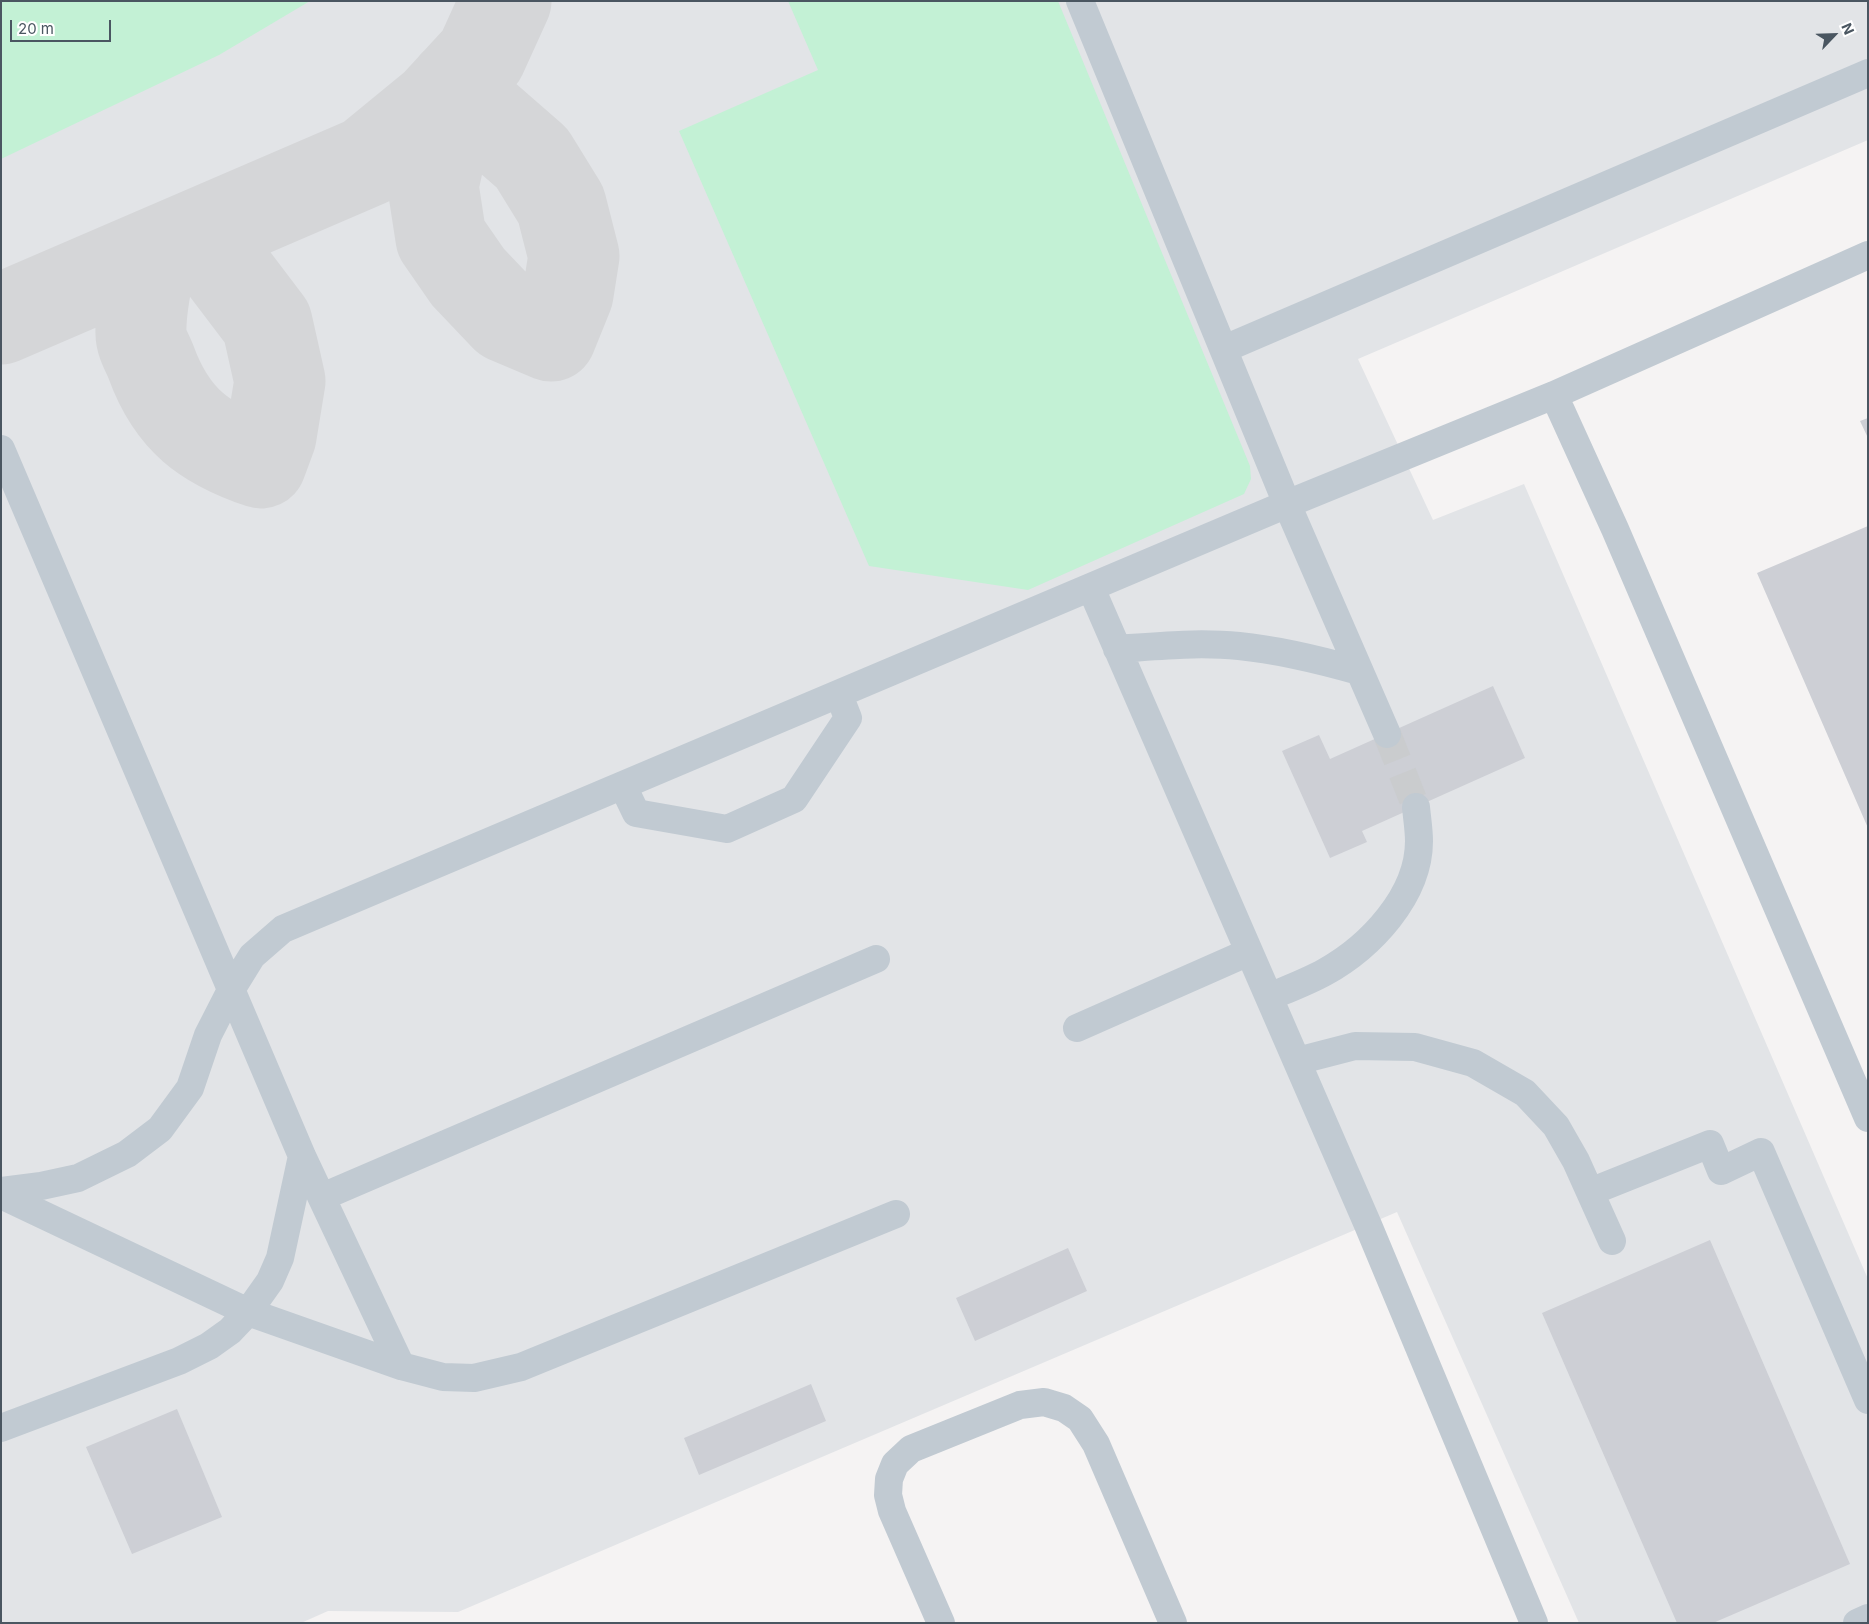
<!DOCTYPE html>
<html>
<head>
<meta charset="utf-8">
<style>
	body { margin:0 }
	#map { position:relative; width:1869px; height:1624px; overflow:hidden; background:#f5f3f3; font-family:Inter,sans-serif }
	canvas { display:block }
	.frame { position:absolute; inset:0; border:2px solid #4a5661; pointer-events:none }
	.north { position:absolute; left:1809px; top:10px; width:50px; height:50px; -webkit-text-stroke:4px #fff; paint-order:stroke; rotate:66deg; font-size:14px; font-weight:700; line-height:20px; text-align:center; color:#4a5661 }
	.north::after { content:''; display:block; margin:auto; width:18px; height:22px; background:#4a5661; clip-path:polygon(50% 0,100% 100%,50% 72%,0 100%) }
	.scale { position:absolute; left:10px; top:20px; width:101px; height:22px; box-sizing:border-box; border:2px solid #4a5661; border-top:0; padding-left:6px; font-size:15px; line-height:18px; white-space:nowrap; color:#4a5661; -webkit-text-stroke:4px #fff; paint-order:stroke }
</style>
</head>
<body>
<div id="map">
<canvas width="1869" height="1624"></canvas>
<div class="frame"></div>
<div class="north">N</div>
<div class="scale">20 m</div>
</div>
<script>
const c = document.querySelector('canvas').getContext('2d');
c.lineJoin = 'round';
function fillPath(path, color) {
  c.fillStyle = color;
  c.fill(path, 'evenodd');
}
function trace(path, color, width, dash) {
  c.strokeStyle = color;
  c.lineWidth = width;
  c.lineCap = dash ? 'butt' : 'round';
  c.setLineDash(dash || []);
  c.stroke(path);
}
const airport = new Path2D(`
	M1,1H1868V140L1358,359L1433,520L1524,484L1868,1279V1623H1579L1397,1212L458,1612L328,1611L301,1623H1Z`);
const green = new Path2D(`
	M1,1H310L219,55L1,159Z
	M788,1H1058L1250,466L1251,479L1244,494L1028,590L869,566L679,131L818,70Z`);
const taxiway = new Path2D(`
	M435,106L485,117L532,158L561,205L574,256L568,294L551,336L506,317L468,277L441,238L433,186L455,84
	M152,254C147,280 140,307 141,334C141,343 148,354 151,362C172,420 205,444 261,463L271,436L280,381L267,323L223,265L190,238
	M1,319L368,161L435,106L481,56L506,1`);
const building = new Path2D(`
	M1868,418V438L1860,421Z
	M1868,526V828L1757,573Z
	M1493,686L1525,758L1362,831L1367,842L1330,858L1282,751L1319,735L1330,759Z
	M1710,1240L1850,1564L1713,1623H1677L1542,1313Z
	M1068,1248L1087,1291L975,1341L956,1298Z
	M811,1384L826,1421L699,1475L684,1438Z
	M177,1409L222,1517L132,1554L86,1447Z`);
const minorTunnel = new Path2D(`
	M1387,734L1416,807`);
const minor = new Path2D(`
	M1080,1L1287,504L1387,734
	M1224,349L1868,73
	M1554,395L1615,529L1868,1118
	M1,449L302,1156L401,1366
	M1091,588L1368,1225L1534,1623
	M1117,649C1157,646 1198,642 1239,646C1280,650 1320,660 1359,671
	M623,786L636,813L727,829L794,799L848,718L839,695
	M1269,997C1288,989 1307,982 1325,972C1370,947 1419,896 1419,841C1419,830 1417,818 1416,807
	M1077,1028L1249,952
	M1297,1061L1355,1046L1415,1047L1473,1063L1525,1093L1556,1126L1576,1161L1612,1241
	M1,1191L41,1186L78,1178L127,1154L160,1129L190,1088L208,1035L231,990L252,956L283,929L1287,504L1554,395L1868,255
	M1590,1192L1710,1144L1721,1171L1761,1152L1868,1400
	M1,1195L248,1312L401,1366L443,1377L474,1378L521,1367L896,1214
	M322,1197L876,959
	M1,1428L179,1361L209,1346L230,1331L248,1312L270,1281L280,1258L302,1156
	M941,1623L892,1511L888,1495L889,1479L895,1464L911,1449L1020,1405L1044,1402L1064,1408L1080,1419L1096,1444L1173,1623
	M1857,1623L1868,1618`);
fillPath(airport, '#e2e4e7');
fillPath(green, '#c3f1d5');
trace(taxiway, '#d5d6d8', 91);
fillPath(building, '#cdcfd5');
trace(minorTunnel, '#caccce', 28, [28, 14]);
trace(minor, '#c1cad2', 28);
</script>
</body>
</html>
